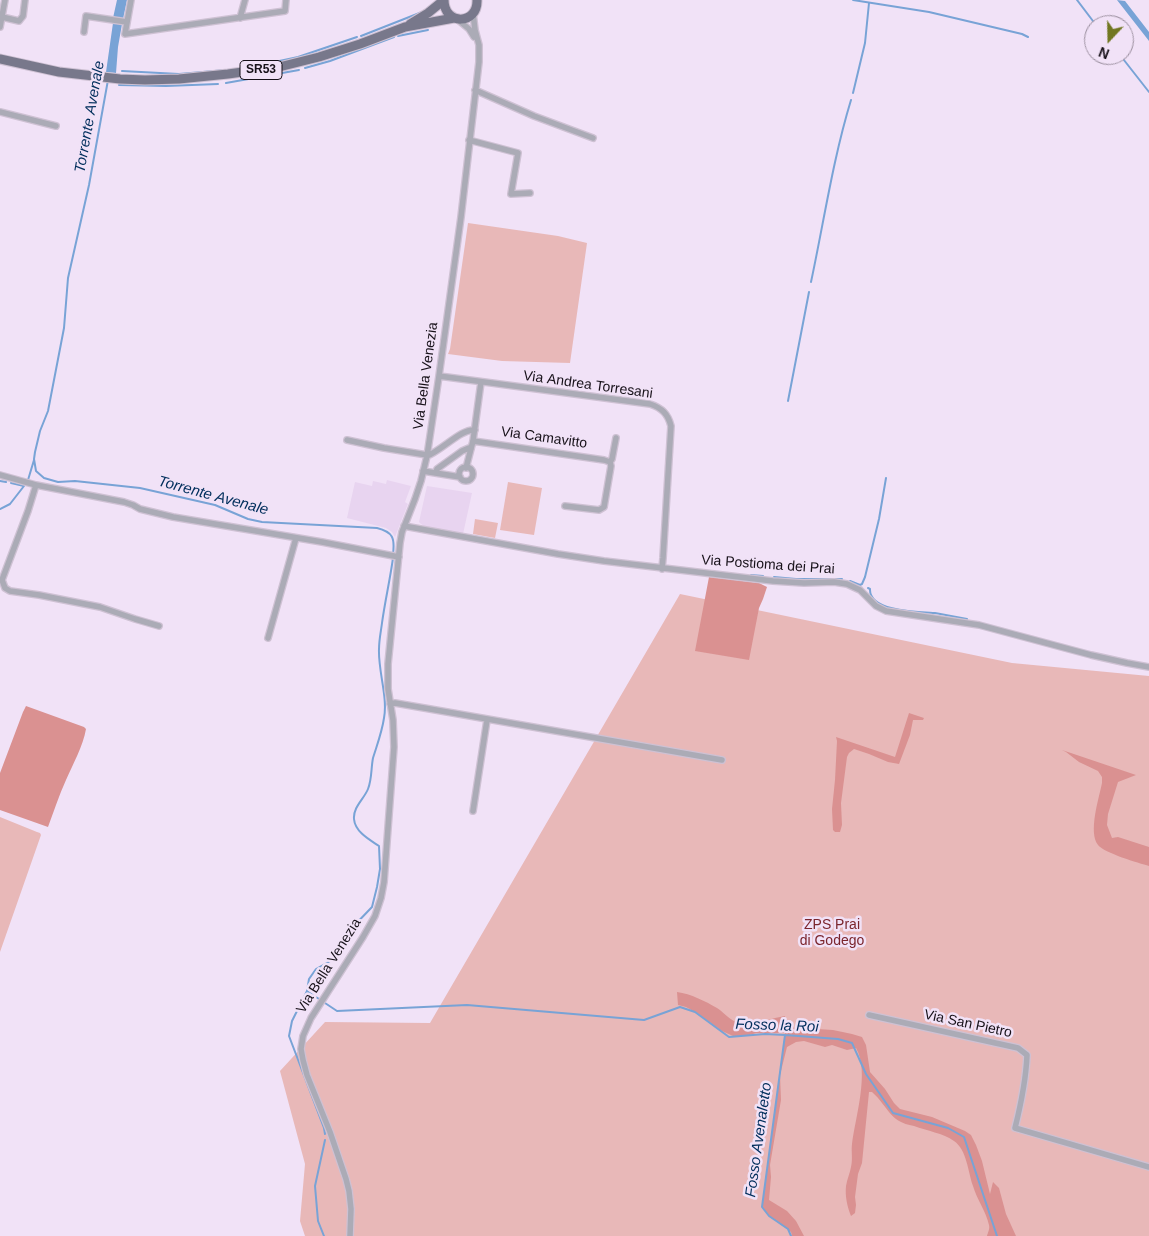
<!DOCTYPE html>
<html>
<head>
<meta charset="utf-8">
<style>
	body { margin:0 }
	#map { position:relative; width:1149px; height:1236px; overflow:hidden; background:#f1e2f7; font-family:Helvetica,sans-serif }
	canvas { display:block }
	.north { position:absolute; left:1084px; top:15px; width:50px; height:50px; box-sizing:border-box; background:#f1e2f7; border:1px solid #9a8e9e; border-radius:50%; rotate:201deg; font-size:14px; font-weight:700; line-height:20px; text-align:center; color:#171119 }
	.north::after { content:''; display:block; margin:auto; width:18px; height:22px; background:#717721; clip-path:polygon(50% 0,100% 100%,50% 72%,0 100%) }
</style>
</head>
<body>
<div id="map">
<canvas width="1149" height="1236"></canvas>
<div class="north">N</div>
</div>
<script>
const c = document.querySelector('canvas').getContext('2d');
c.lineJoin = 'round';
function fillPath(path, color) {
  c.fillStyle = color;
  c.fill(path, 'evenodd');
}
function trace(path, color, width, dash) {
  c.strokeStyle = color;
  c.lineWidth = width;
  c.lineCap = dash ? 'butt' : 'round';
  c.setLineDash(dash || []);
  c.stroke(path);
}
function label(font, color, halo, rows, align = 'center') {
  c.font = font + ' Helvetica,sans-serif';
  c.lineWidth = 5;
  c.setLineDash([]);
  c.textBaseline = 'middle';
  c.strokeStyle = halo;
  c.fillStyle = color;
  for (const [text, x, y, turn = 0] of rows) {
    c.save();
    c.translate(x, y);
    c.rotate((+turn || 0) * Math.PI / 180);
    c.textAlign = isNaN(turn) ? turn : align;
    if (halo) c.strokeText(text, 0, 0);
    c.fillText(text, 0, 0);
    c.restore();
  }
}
const built = new Path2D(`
	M387,480L411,486L405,502L408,504L395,537L392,532L386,528L347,518L355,482L372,486L373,481L386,484Z
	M427,486L472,493L463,534L424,526L421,524L419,522Z`);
const green = new Path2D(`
	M468,223L558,236L587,243L570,363L502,361L448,354L450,349Z
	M508,482L542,488L534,535L500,530Z
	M475,519L498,523L495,538L473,534Z
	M680,594L1012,663L1149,676V1236H305L300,1221L305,1164L280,1071L325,1022L430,1023Z
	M0,817L37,832L40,833L41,835L0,952Z`);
const forest = new Path2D(`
	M709,577L759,583L767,587L763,599L759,608L749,660L695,651Z
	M26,706L84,727L86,729C83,746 73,764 66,780C59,795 54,811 48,827L0,810V773L23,712Z
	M909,713L924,718L923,720H913L910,735L899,764L888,762L869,754L854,749L849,753L847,757L841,803L842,825L840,832H835L833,830L832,809L835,780L837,741L836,737L895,757Z
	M1062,750L1136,775L1118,782L1108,814L1107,825L1112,838L1118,837L1149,847V866C1139,863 1104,853 1098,845C1088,832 1099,798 1102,783V777L1098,771L1079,762L1066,752Z
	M677,992C691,994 705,1001 717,1008C726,1014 732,1023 743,1024C756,1025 771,1018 785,1016L784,1027L833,1030L852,1034L862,1037L866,1045L870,1072L885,1089L894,1103L900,1109L932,1117L965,1131L971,1135L976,1145L982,1161L990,1194L993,1182L999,1188L1006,1214L1016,1236H987C988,1232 990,1229 989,1225C986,1211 977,1200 973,1186C968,1172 967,1150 954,1141C943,1133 927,1131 914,1126C889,1122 888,1106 872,1092H869L862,1163L858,1174L855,1197L856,1205L855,1213L851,1216C847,1206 845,1196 846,1186C847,1179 850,1173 851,1167C853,1159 851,1151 852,1144C855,1118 870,1072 856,1048L847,1050L832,1045L825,1047L804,1041L796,1042L787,1047L780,1075L781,1100L770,1165L771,1177L769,1200L787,1211L796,1221L804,1236H792L791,1232L768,1215L762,1207L785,1033H756L747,1036H733L722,1031L697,1013L686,1007L678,1005Z`);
const water = new Path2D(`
	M117,0H127L123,19L113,18Z
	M1117,0L1125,1L1149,32V41Z
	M113,23L122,24L118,47L116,73L106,72Z`);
const stream = new Path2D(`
	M853,0L929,12L1022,34L1028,37
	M1077,0L1096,25
	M361,36L422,12
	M398,36L428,30
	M1120,55L1149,92
	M256,66L298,57L357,37
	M305,68L330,61L394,37
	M122,71L179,74L226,70
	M108,80L89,185L68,278L64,328L48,411L40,431L35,452L34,459L36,471L44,478L58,482L75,481L140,488L215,505L248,519L262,522L377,528C393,532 395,538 393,554
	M226,83L299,70
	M119,85L166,86L218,84
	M853,93L865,43L869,3
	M811,282C824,221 833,159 851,100
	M788,401L809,292
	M28,480L34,460
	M0,481L6,482
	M11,483L24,486
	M0,509L10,504L24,486
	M751,575L763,576
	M774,577L796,579H842
	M850,581L860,585
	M860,585L862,584L865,577L879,519L886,478
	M868,588L870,589C869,612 919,612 935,613C946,615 956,617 967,619
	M307,991L337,1011L467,1005L644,1020L680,1007L695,1012L729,1037L765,1034L785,1035L838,1039L852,1043L866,1074L893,1113L948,1128L964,1137L997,1236
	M785,1035L762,1207L769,1216L788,1229L791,1236
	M325,1134L324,1128L289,1036L292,1021L307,991L309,979L316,969L334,959L349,931L372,907L377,887L380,869L379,846C370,840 355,832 354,819C353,807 364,799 368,789C372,779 371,768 373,758C377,745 382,732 384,718C388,697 378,671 379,649C379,640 381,631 382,623C385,601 390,580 393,558
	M324,1236L318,1221L315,1186L325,1140`);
const minor = new Path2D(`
	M131,0L125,34L285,11L286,0
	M2,17L19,21L23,16L25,0
	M240,18L245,0
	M457,19L469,29L474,37
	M0,27L5,0
	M84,32L86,16L127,22
	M475,90L534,116L593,138
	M0,112L56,126
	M469,140L518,153L511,194L530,193
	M439,376L650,404C662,408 668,414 671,426L663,558L662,569
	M347,440L384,448L427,455
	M473,441L604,460L610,462L611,466L604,507L599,510L565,506
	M427,456C441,451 462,428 475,430
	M610,462L612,459L616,438
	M459 474a7 7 0 1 1 14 0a7 7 0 1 1-14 0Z
	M466,468L473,441L481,382
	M423,471L460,477
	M436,473L437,469L462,451L469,448L471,449
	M0,475L36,485L124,502L133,505L140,509L173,517L322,542L399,557
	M36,485L28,511L2,580L5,588L10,591L39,595L100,607L135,619L159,626
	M404,526L558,554L604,561L773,581L804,583L834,582L847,584L860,590L876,606L886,611L979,625L1091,655L1127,663L1149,667
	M268,638L296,538
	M390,704L395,703L430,709L722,760
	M473,811L487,720
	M869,1015L1018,1048L1027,1055C1026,1080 1021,1104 1015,1128L1149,1167
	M350,1236L351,1209L349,1191L346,1179L330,1132L307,1075L303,1060L301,1049L303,1036L311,1018L363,937L375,916L381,898L384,882L394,747L393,720L388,689V664L400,543L402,532L415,499L421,481L427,456L439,376L461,217L479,62V45L475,30L473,13`);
const primary = new Path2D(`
	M444,0C444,26 478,25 477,0
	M410,24L428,13L444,0
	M0,59L59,72L120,79L145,80L179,79L228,74L279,67L319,57L360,44L405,27L454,18`);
const shields = [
	[261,70,42]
];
const shieldNames = [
	["SR53",261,70]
];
const streetNames = [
	["Via Bella Venezia",426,376,-82],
	["Via Andrea Torresani",588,385,8],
	["Via Camavitto",544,438,8],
	["Via Postioma dei Prai",768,565,4],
	["Via Bella Venezia",329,966,-58],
	["Via San Pietro",968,1024,12]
];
const parkNames = [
	["ZPS Prai",832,925],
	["di Godego",832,941]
];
const waterNames = [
	["Torrente Avenale",90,117,-80],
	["Torrente Avenale",213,496,15],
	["Fosso la Roi",777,1026,2],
	["Fosso Avenaletto",759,1140,-82]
];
fillPath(built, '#e8d4f0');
fillPath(green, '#e8b8b8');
fillPath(forest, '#da9191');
fillPath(water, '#78a3d6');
trace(stream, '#78a3d6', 2);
trace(minor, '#cec1d3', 8);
trace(primary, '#cec1d3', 11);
trace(minor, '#ababb6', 5.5);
trace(primary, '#78788b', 9);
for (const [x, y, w] of shields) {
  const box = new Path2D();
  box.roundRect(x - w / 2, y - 9.5, w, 19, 4);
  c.fillStyle = '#f1e2f7';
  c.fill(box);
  trace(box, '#171119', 1);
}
label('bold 12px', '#171119', null, shieldNames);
label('14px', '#171119', '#f1e2f7', streetNames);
label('14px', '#7b252d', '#f1e2f7', parkNames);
label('italic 15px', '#002e5c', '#f1e2f7', waterNames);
</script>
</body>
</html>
